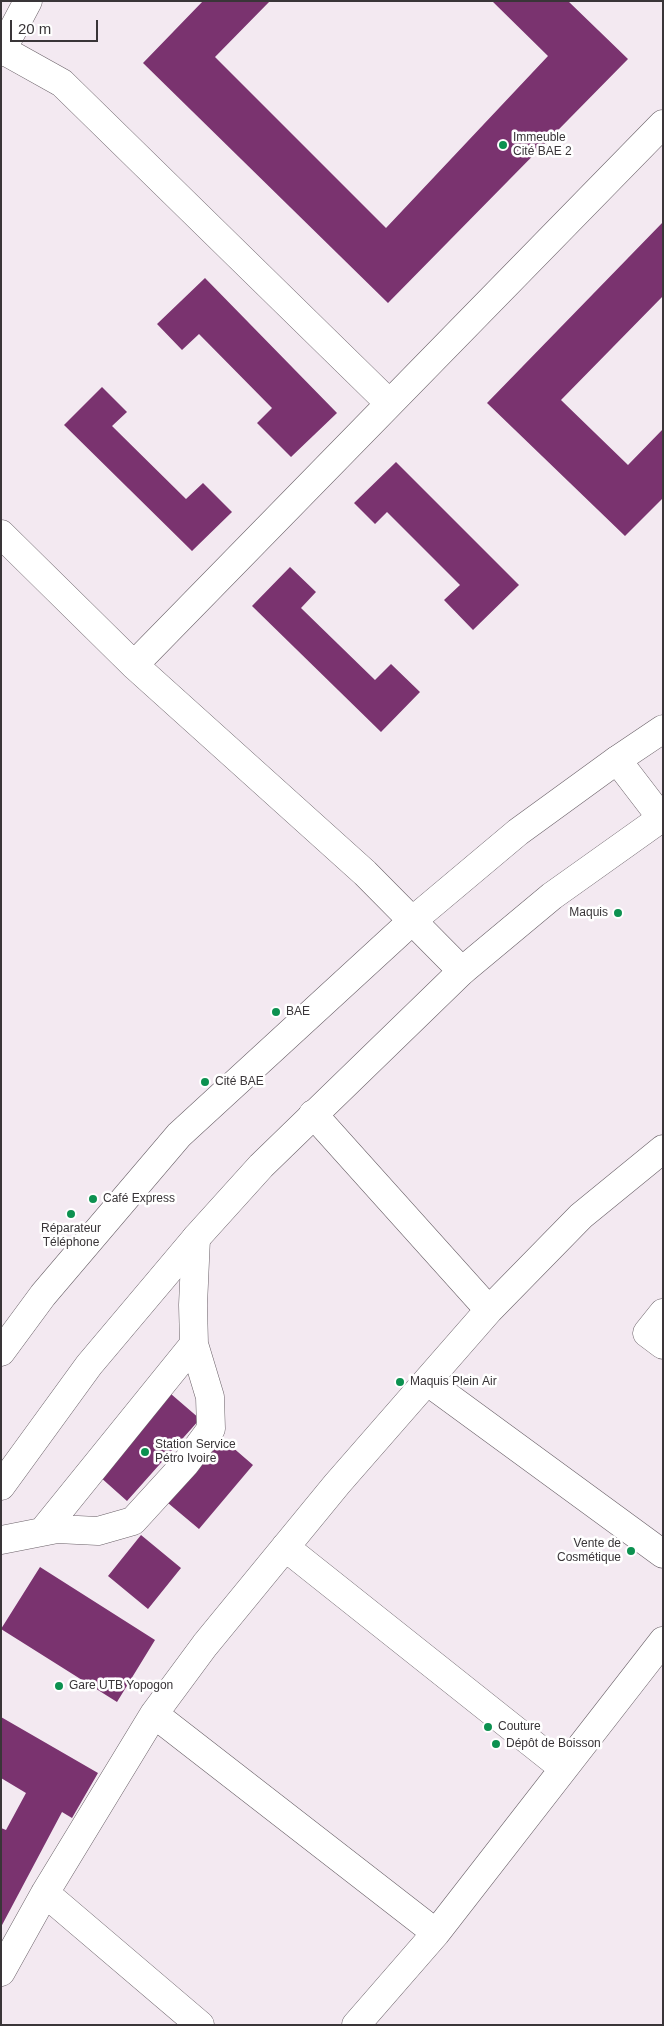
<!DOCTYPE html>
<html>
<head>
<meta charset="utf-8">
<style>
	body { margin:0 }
	#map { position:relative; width:664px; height:2026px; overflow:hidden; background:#f3e9f1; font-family:Helvetica,sans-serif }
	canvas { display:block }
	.frame { position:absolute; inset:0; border:2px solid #393538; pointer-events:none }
	.scale { position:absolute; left:10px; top:20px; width:88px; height:22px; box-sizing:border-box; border:2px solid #393538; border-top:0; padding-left:6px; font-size:15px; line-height:18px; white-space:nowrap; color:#393538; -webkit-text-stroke:4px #fff; paint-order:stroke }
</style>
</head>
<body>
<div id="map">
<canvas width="664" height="2026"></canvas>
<div class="frame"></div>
<div class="scale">20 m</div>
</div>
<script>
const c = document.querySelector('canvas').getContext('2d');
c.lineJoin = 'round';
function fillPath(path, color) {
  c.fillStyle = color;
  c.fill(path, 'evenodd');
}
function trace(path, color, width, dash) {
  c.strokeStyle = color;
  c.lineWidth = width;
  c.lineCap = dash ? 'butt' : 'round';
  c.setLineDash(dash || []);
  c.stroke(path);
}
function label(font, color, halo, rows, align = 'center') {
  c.font = font + ' Helvetica,sans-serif';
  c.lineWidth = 5;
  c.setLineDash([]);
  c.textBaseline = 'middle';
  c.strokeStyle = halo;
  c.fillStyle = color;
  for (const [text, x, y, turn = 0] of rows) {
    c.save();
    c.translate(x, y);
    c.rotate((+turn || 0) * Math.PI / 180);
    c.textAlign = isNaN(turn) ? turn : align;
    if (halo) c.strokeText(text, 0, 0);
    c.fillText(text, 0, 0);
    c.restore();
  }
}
const building = new Path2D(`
	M203,1H270L215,57L386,228L548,56L492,1H568L628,59L388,303L143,63Z
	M663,222V296L561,400L628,465L663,429V498L625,536L487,403Z
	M205,278L337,413L291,457L257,423L272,408L199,334L182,350L157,324Z
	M102,387L127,412L112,426L186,499L203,483L232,512L192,551L64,425Z
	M396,462L519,585L473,630L444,600L460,585L387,512L375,524L354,503Z
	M290,567L316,592L301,608L375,680L391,664L420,692L381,732L252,606Z
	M171,1394L200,1419L127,1501L99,1476Z
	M223,1439L253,1465L199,1529L168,1503Z
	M141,1535L181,1568L148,1609L108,1576Z
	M40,1567L155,1640L117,1702L1,1629Z
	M1,1717L98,1773L72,1818L62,1812L1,1927V1828L6,1830L26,1793L1,1778Z`);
const minor = new Path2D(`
	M1,49L62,83L389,403
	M1,52L28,1
	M1,534L134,665L365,873L462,971
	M134,665L663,124
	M617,760L663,820
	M313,1114L489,1310
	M663,1313L647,1333L663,1345
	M428,1382L663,1554
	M42,1532L194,1344
	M1,1540L57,1529L98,1531L133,1521L186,1463L211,1429L210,1397L194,1344L193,1305L196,1238
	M285,1547L563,1768
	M154,1714L436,1933
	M45,1893L200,2025
	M1,1972L45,1893L154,1714L205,1645L337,1484L489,1310L581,1216L663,1149
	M356,2025L436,1933L663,1641`);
const major = new Path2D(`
	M1,1352L43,1295L179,1135L412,921L518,832L617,760L663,729
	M1,1486L89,1365L196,1238L261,1166L462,971L552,896L663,817`);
const markers = [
	[503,145,5,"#0c9150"],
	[618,913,5,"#0c9150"],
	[276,1012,5,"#0c9150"],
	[205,1082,5,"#0c9150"],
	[93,1199,5,"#0c9150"],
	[71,1214,5,"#0c9150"],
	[400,1382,5,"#0c9150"],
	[145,1452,5,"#0c9150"],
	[631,1551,5,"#0c9150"],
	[59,1686,5,"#0c9150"],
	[488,1727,5,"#0c9150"],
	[496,1744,5,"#0c9150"]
];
const poiNames = [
	["Immeuble",513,138],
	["Cité BAE 2",513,152],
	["Maquis",608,913,"right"],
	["BAE",286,1012],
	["Cité BAE",215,1082],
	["Café Express",103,1199],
	["Réparateur",71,1229,"center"],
	["Téléphone",71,1243,"center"],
	["Maquis Plein Air",410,1382],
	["Station Service",155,1445],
	["Pétro Ivoire",155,1459],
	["Vente de",621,1544,"right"],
	["Cosmétique",621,1558,"right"],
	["Gare UTB Yopogon",69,1686],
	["Couture",498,1727],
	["Dépôt de Boisson",506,1744]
];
fillPath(building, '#7a336f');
trace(minor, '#6a6168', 29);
trace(major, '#6a6168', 29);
trace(minor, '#fff', 28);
trace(major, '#fff', 28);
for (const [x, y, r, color] of markers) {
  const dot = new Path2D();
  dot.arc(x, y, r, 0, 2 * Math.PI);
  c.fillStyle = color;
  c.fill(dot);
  trace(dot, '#fff', 2);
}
label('12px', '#393538', '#fff', poiNames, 'left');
</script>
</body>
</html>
